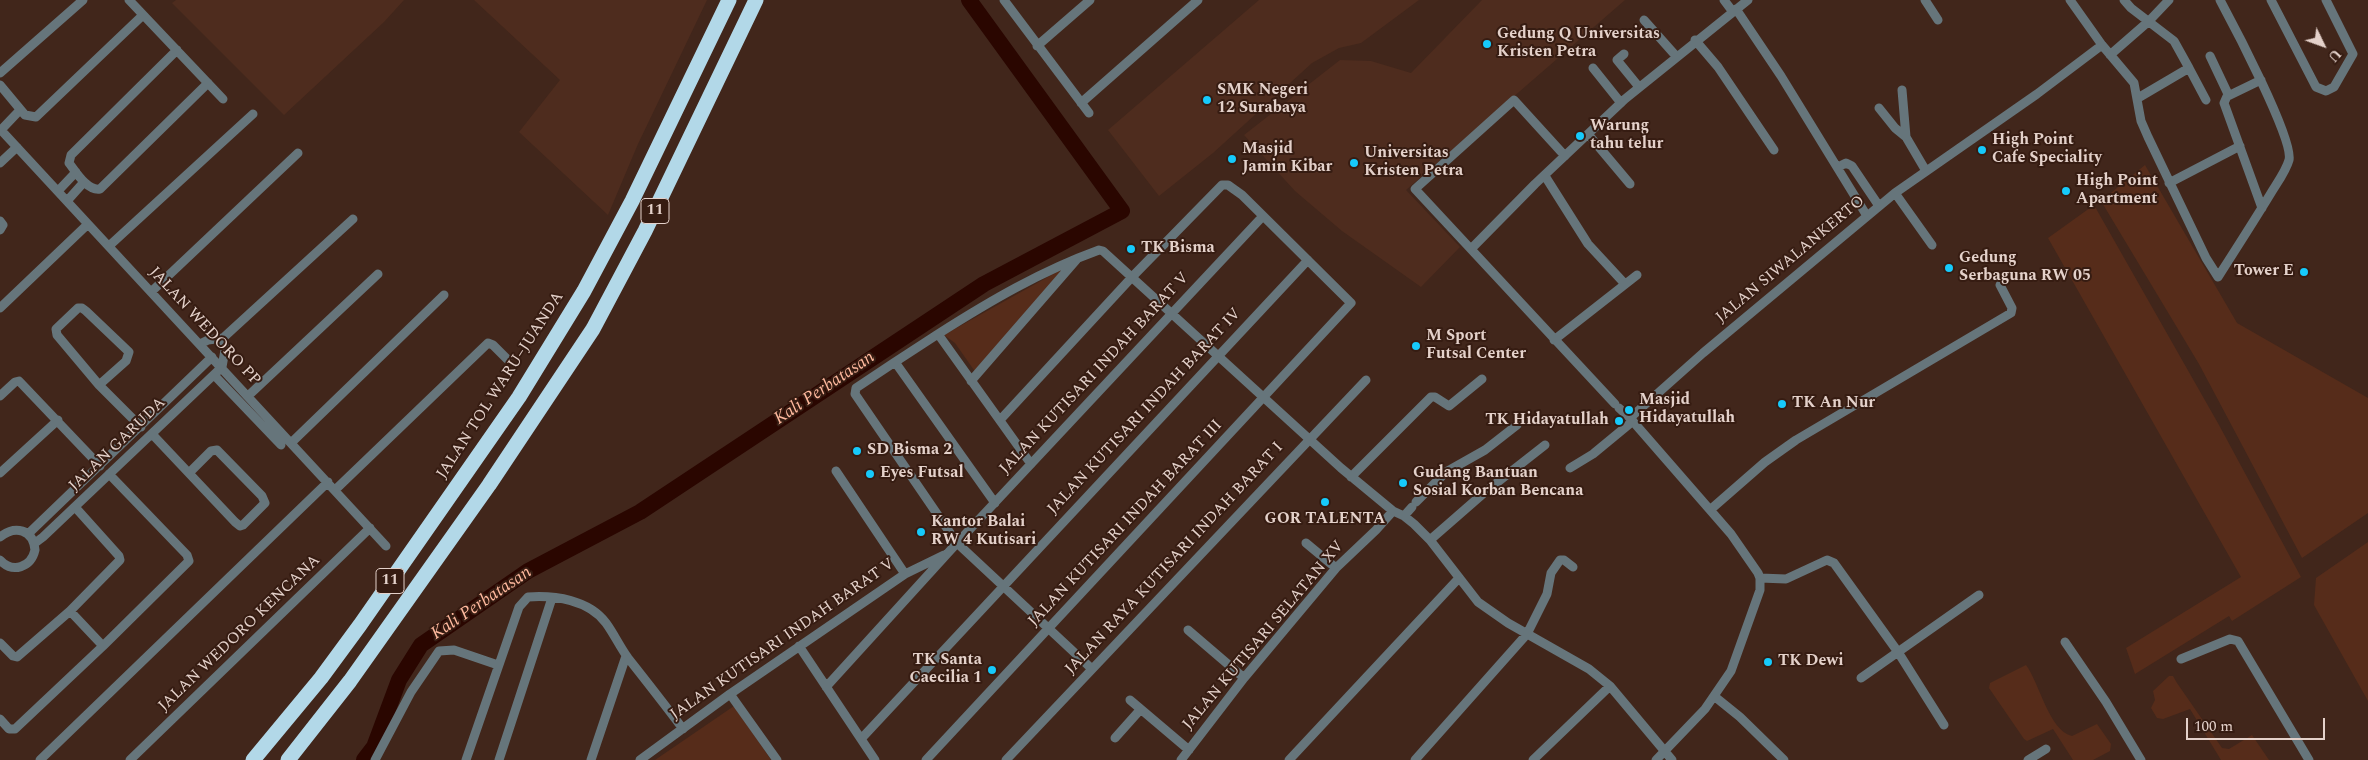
<!DOCTYPE html>
<html>
<head>
<meta charset="utf-8">
<style>
	body { margin:0 }
	#map { position:relative; width:2368px; height:760px; overflow:hidden; background:#41261b; font-family:Spectral,serif }
	canvas { display:block }
	.north { position:absolute; left:2298px; top:20px; width:50px; height:50px; -webkit-text-stroke:4px #361c12; paint-order:stroke; rotate:132deg; font-size:14px; font-weight:700; line-height:20px; text-align:center; color:#e4d1ca }
	.north::after { content:''; display:block; margin:auto; width:18px; height:22px; background:#e4d1ca; clip-path:polygon(50% 0,100% 100%,50% 72%,0 100%) }
	.scale { position:absolute; left:2186px; top:718px; width:139px; height:22px; box-sizing:border-box; border:2px solid #e4d1ca; border-top:0; padding-left:6px; font-size:15px; line-height:18px; white-space:nowrap; color:#e4d1ca; -webkit-text-stroke:4px #361c12; paint-order:stroke }
</style>
</head>
<body>
<div id="map">
<canvas width="2368" height="760"></canvas>
<div class="north">U</div>
<div class="scale">100 m</div>
</div>
<script>
const c = document.querySelector('canvas').getContext('2d');
c.lineJoin = 'round';
function fillPath(path, color) {
  c.fillStyle = color;
  c.fill(path, 'evenodd');
}
function trace(path, color, width, dash) {
  c.strokeStyle = color;
  c.lineWidth = width;
  c.lineCap = dash ? 'butt' : 'round';
  c.setLineDash(dash || []);
  c.stroke(path);
}
function label(font, color, halo, rows, align = 'center') {
  c.font = font + ' Spectral,serif';
  c.lineWidth = 4;
  c.setLineDash([]);
  c.textBaseline = 'middle';
  c.strokeStyle = halo;
  c.fillStyle = color;
  for (const [text, x, y, turn = 0] of rows) {
    c.save();
    c.translate(x, y);
    c.rotate((+turn || 0) * Math.PI / 180);
    c.textAlign = isNaN(turn) ? turn : align;
    if (halo) c.strokeText(text, 0, 0);
    c.fillText(text, 0, 0);
    c.restore();
  }
}
const built = new Path2D(`
	M176,0H404L384,22L284,115L172,3Z
	M474,0H707L638,144L608,215L519,132L560,80Z
	M1259,0H1419L1361,43L1339,48L1312,63L1213,153L1159,196L1108,130Z
	M1482,0H1625L1406,190L1460,247L1421,287L1342,231L1295,191L1244,135L1340,60L1371,61L1411,73Z`);
const green = new Path2D(`
	M2145,165L2237,323L2368,398V513L2302,558L2199,364L2101,201Z
	M2094,205L2219,425L2301,577L2232,621L2229,616L2135,674L2126,648L2241,577L2048,238Z
	M1064,268L976,373L955,343L944,335Z
	M2368,542V701L2314,605L2316,578Z
	M2026,665C2039,682 2049,731 2072,736L2097,724L2111,744L2110,751L2093,760H2073L2053,729L2027,741L2024,739L1989,688L1990,683Z
	M2169,676H2173L2177,683L2222,748L2229,749L2252,735L2269,760H2221L2190,709L2163,719L2157,718L2151,708L2155,700L2153,691Z
	M734,706L771,760H655Z`);
const river = new Path2D(`
	M364,760L374,747L399,680L421,645L528,571L640,512L984,284L1122,211L969,0`);
const minor = new Path2D(`
	M129,0L223,99
	M1004,0L1089,113
	M1724,0L1733,12
	M1925,0L1938,20
	M2070,0L2102,45L2134,83L2141,121L2148,137L2206,258L2218,277C2236,249 2254,221 2271,193C2277,183 2286,171 2289,160C2294,140 2233,24 2220,0
	M2124,0L2131,8L2174,41L2189,68L2138,98
	M2271,0L2316,87L2326,91L2334,87L2353,54L2326,0
	M1736,9L1781,76L1867,216
	M1644,20L1676,56
	M1695,40L1718,67L1774,150
	M1037,46L1090,0
	M177,50L71,155L69,163C76,172 87,191 100,189L208,83
	M1624,54L1617,60L1639,87
	M2110,55L2149,21L2169,0
	M2210,56L2228,94L2224,103L2262,208
	M1593,68L1621,103
	M2189,68L2206,100
	M0,73L83,0
	M0,85L25,115L36,117L143,15
	M1902,90L1906,137L1926,171
	M2228,96L2261,80
	M1081,103L1198,0
	M1879,108L1895,128L1906,137
	M0,129L386,546
	M1,130L20,110
	M1588,134L1630,184
	M1565,156L1514,100L1415,189L1615,404
	M0,163L17,147
	M1838,167L1846,163L1852,166L1879,206
	M1545,176L1588,244L1625,284
	M2169,183L2240,146
	M58,191L76,172
	M1895,193L1932,245
	M67,201L84,182
	M0,221L3,225L0,230
	M109,246L253,114
	M1471,249L1535,184L1625,99L1748,0
	M151,292L298,153
	M0,308L88,224
	M938,334C990,301 1041,271 1099,250L1103,251L1341,468L1393,511L1404,516L1414,524L1430,540L1478,602L1508,623L1589,669L1610,686L1672,760
	M1554,340L1637,275
	M200,344L208,340L223,338L353,219
	M895,362L938,334L1031,464
	M214,375L281,445
	M971,381L1077,259
	M99,385L126,361L129,352L86,311L82,308H78L56,329L57,335L99,385L141,427
	M0,396L15,382L19,381L100,466
	M248,396L378,274
	M1619,408L1630,418
	M152,434L235,522L240,526L243,525L265,503L262,496L217,450L211,451L189,473
	M291,443L444,295
	M1570,468L1593,454L1633,421
	M836,471L905,574
	M0,473L58,420
	M1351,477L1431,397H1435L1449,406L1482,379
	M335,490L488,343L493,345L507,359
	M1416,502L1446,472L1485,450L1517,425
	M995,503L895,362L856,388L855,394L957,543L1092,669
	M1710,510L1765,462L1796,440L2011,313L2012,308L2000,285
	M1404,516L1412,507
	M28,534L212,357
	M0,537C15,525 33,529 35,550C31,567 13,574 0,560
	M1430,540L1485,492L1545,445
	M35,543L43,537L222,367L225,350L223,338
	M1306,543L1336,568
	M1760,578L1786,579L1827,560L1834,563L1898,652L1944,725
	M70,611L103,646
	M1188,630L1244,678
	M2065,642L2106,702L2141,760
	M0,643L13,656L17,657L70,611L120,560L119,556L75,507
	M799,646L875,760
	M2181,659L2230,639L2238,641L2309,760
	M1861,678L1979,595
	M826,687L957,543L1263,216
	M730,694L777,760
	M1714,696L1740,717L1784,760
	M1130,700L1189,750
	M0,719L9,729H15L103,646L189,561L187,555L109,474
	M1115,738L1140,710
	M861,739L1308,260
	M40,760L328,482
	M130,760L370,528
	M375,760L411,692L439,651L454,650L498,665
	M466,760L519,607L528,597C555,595 589,600 606,623C614,634 620,647 628,658C647,682 665,705 683,729
	M499,760L552,598
	M591,760L626,656
	M640,760L730,694L905,574L944,555
	M926,760L1351,303L1242,195L1228,185H1222L1133,276L1000,420
	M1006,760L1366,380
	M1181,760L1244,678L1336,568L1376,530L1393,511
	M1289,760L1459,578
	M1415,760L1527,634L1547,594L1551,573L1560,560H1564L1573,567
	M1533,760L1610,686
	M1656,760L1705,709L1731,671L1760,590V578L1758,573L1731,534L1630,418L1703,353L1895,193L2037,94L2102,45
	M2028,760L2046,749`);
const motorway = new Path2D(`
	M253,760L321,678L360,625L519,397L584,291L632,201L729,0
	M288,760L350,681L489,485L593,329L645,231L756,0`);
const markers = [
	[1487,44,5,"#16cafb"],
	[1207,100,5,"#16cafb"],
	[1580,136,5,"#16cafb"],
	[1982,150,5,"#16cafb"],
	[1232,159,5,"#16cafb"],
	[1354,163,5,"#16cafb"],
	[2066,191,5,"#16cafb"],
	[1131,249,5,"#16cafb"],
	[1949,268,5,"#16cafb"],
	[2304,272,5,"#16cafb"],
	[1416,346,5,"#16cafb"],
	[1782,404,5,"#16cafb"],
	[1629,410,5,"#16cafb"],
	[1619,421,5,"#16cafb"],
	[857,451,5,"#16cafb"],
	[870,474,5,"#16cafb"],
	[1403,483,5,"#16cafb"],
	[1325,502,5,"#16cafb"],
	[921,532,5,"#16cafb"],
	[1768,662,5,"#16cafb"],
	[992,670,5,"#16cafb"]
];
const shields = [
	[655,211,28],
	[390,581,28]
];
const shieldNames = [
	["11",655,211],
	["11",390,581]
];
const poiNames = [
	["Gedung Q Universitas",1497,35],
	["Kristen Petra",1497,53],
	["SMK Negeri",1217,91],
	["12 Surabaya",1217,109],
	["Warung",1590,127],
	["tahu telur",1590,145],
	["High Point",1992,141],
	["Cafe Speciality",1992,159],
	["Masjid",1242,150],
	["Jamin Kibar",1242,168],
	["Universitas",1364,154],
	["Kristen Petra",1364,172],
	["High Point",2076,182],
	["Apartment",2076,200],
	["TK Bisma",1141,249],
	["Gedung",1959,259],
	["Serbaguna RW 05",1959,277],
	["Tower E",2294,272,"right"],
	["M Sport",1426,337],
	["Futsal Center",1426,355],
	["Masjid",1639,401],
	["Hidayatullah",1639,419],
	["TK An Nur",1792,404],
	["TK Hidayatullah",1609,421,"right"],
	["SD Bisma 2",867,451],
	["Eyes Futsal",880,474],
	["Gudang Bantuan",1413,474],
	["Sosial Korban Bencana",1413,492],
	["GOR TALENTA",1325,520,"center"],
	["Kantor Balai",931,523],
	["RW 4 Kutisari",931,541],
	["TK Santa",982,661,"right"],
	["Caecilia 1",982,679,"right"],
	["TK Dewi",1778,662]
];
const streetNames = [
	["JALAN SIWALANKERTO",1791,260,-40],
	["JALAN WEDORO PP",204,327,47],
	["JALAN KUTISARI INDAH BARAT V",1095,374,-47],
	["JALAN TOL WARU–JUANDA",501,386,-57],
	["JALAN KUTISARI INDAH BARAT IV",1145,412,-47],
	["JALAN GARUDA",118,445,-44],
	["JALAN KUTISARI INDAH BARAT III",1126,524,-47],
	["JALAN RAYA KUTISARI INDAH BARAT I",1175,559,-47],
	["JALAN WEDORO KENCANA",240,634,-44],
	["JALAN KUTISARI SELATAN XV",1264,636,-50],
	["JALAN KUTISARI INDAH BARAT V",783,640,-35]
];
const waterNames = [
	["Kali Perbatasan",825,389,-34],
	["Kali Perbatasan",482,604,-34]
];
fillPath(built, '#4e2c1e');
fillPath(green, '#562c1a');
trace(river, '#2a0600', 16);
trace(minor, '#66757b', 9);
trace(motorway, '#b2d8e8', 15);
for (const [x, y, r, color] of markers) {
  const dot = new Path2D();
  dot.arc(x, y, r, 0, 2 * Math.PI);
  c.fillStyle = color;
  c.fill(dot);
  trace(dot, '#361c12', 2);
}
for (const [x, y, w] of shields) {
  const box = new Path2D();
  box.roundRect(x - w / 2, y - 12.5, w, 25, 4);
  c.fillStyle = '#361c12';
  c.fill(box);
  trace(box, '#e4d1ca', 1);
}
label('bold 15px', '#e4d1ca', null, shieldNames);
label('bold 16px', '#e4d1ca', '#361c12', poiNames, 'left');
label('16px', '#e4d1ca', '#361c12', streetNames);
label('italic 18px', '#ffb99e', '#361c12', waterNames);
</script>
</body>
</html>
